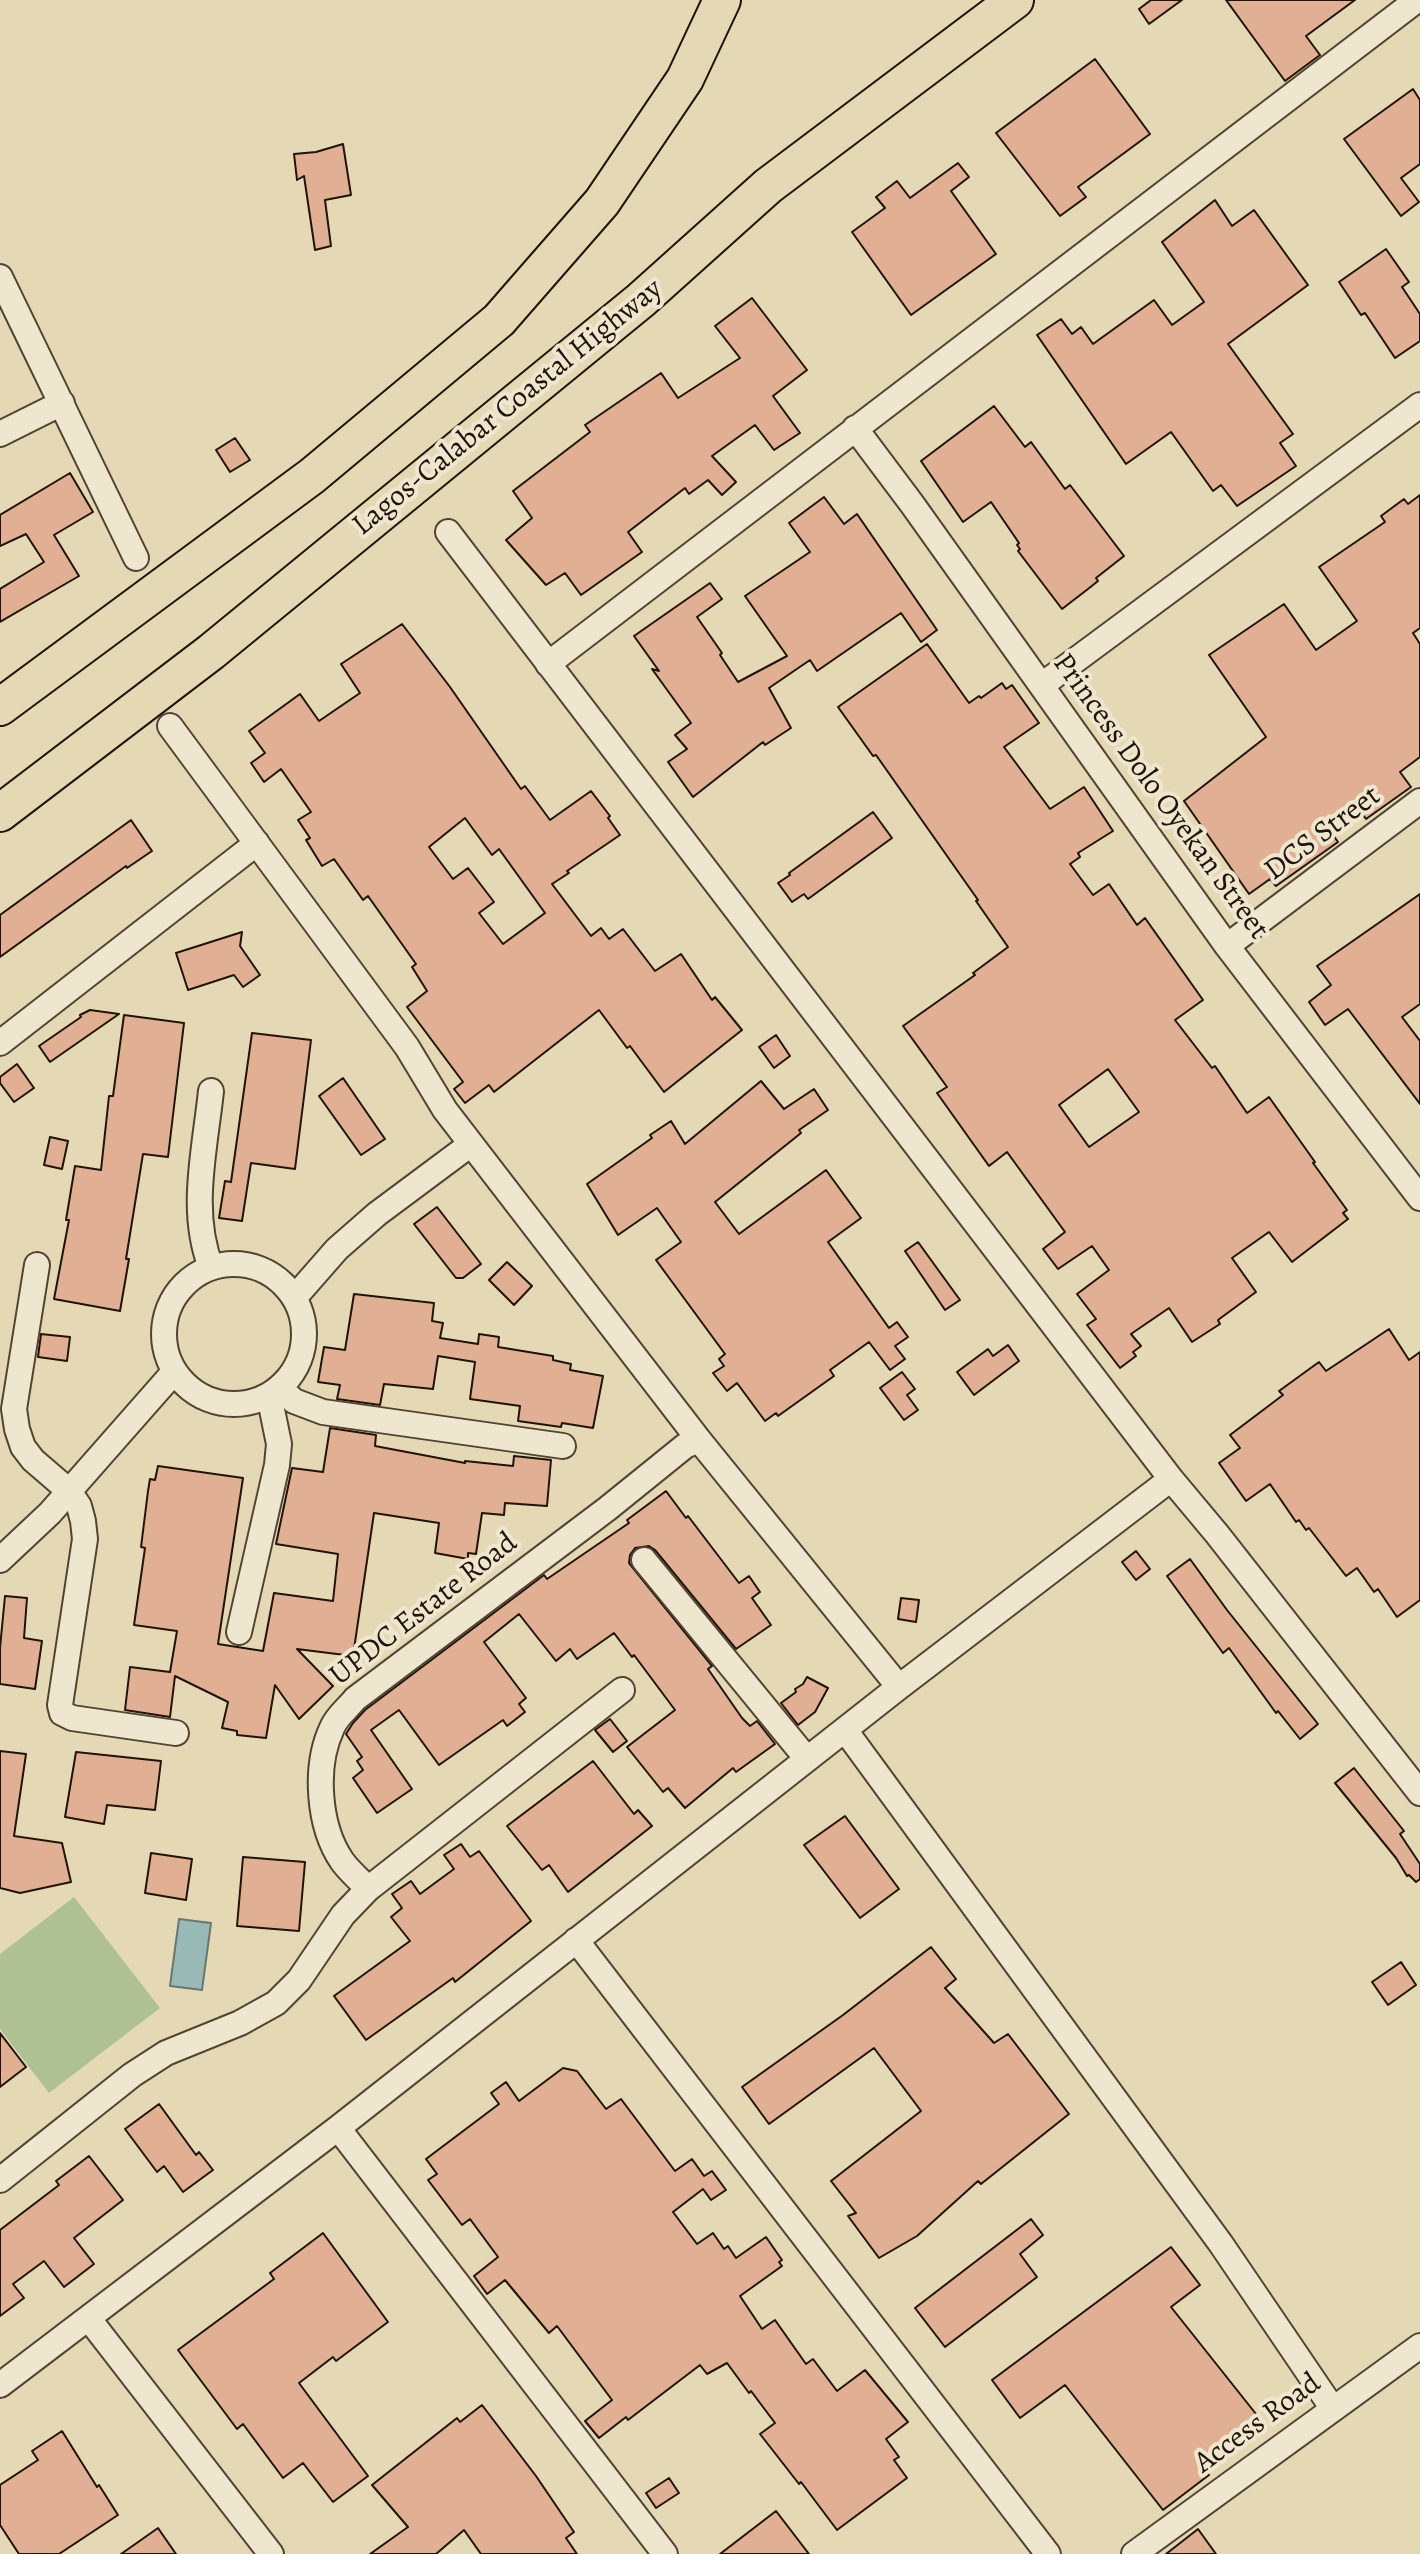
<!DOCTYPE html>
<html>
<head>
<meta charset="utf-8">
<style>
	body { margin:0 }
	canvas { display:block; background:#e5d9b5 }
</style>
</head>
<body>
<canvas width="1420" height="2554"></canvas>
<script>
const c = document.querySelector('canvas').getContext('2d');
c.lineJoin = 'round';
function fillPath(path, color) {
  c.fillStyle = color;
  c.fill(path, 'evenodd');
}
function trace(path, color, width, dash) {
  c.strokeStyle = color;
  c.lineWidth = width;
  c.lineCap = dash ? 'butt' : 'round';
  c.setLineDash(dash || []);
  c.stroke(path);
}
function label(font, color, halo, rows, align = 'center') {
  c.font = font + ' Alegreya,serif';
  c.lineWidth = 8;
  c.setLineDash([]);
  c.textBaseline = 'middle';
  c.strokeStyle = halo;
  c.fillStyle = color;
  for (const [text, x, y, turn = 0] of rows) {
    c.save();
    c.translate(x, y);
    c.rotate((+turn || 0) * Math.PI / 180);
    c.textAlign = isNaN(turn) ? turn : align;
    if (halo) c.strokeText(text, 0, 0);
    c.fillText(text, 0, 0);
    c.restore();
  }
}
const green = new Path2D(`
	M74,1897L160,2008L49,2093L0,2029V1954Z`);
const water = new Path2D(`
	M179,1919L211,1923L202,1990L170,1986Z`);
const building = new Path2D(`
	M1151,0H1182L1149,24L1139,9Z
	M1226,0H1355L1306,36L1320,55L1285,81Z
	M1095,59L1150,134L1078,187L1086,197L1060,216L996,133Z
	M1413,89L1420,100V164L1401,178L1419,202L1401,216L1344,139Z
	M343,144L351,195L325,200L331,246L315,250L304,176L297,180L294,154L316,152Z
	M958,163L969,177L951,191L996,254L911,315L852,232L885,208L876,197L897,181L910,198Z
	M1215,200L1232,226L1254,210L1308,285L1228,344L1293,434L1280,443L1296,466L1237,506L1221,485L1213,491L1171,432L1126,464L1037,335L1061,319L1072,334L1081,327L1093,344L1154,300L1172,325L1204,302L1162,242Z
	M1386,249L1409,282L1402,287L1420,314V341L1395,358L1365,313L1361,315L1339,282Z
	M752,298L807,370L773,396L800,433L774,450L755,425L712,456L736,482L722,495L708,480L689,494L685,488L628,532L642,552L581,595L565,573L546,585L506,540L532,518L513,491L590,432L585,425L661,373L678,398L740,358L715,326Z
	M994,406L1025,447L1031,442L1065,489L1070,485L1124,556L1096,578L1098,581L1088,589L1062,609L1018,551L1020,549L1017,545L1019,543L991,502L963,522L921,461Z
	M235,438L250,460L230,472L216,450Z
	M70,473L93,512L54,535L79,576L0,622V589L44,562L26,534L0,546V515Z
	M1420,495V628L1413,633L1420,644V757L1400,772L1411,787L1366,819L1354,803L1325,824L1338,842L1276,886L1270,879L1249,894L1184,801L1266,737L1209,655L1284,604L1316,650L1357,621L1319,567L1385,522L1381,516L1404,499L1408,504Z
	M824,497L844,524L857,514L937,630L921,642L901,613L817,671L810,660L769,688L791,728L765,745L763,742L693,797L668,762L687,749L675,735L691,723L652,669L659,671L634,636L710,583L722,599L697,617L722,653L720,655L738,682L787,656L745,596L810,552L789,523Z
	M402,624L450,687L521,789L525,786L550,820L591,791L610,816L608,818L620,835L567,871L569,873L552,884L591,936L601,928L609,939L623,929L655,971L681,954L712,1000L715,997L742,1030L664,1092L630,1046L627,1048L599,1010L494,1092L489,1085L465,1103L454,1089L463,1082L407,1007L427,991L412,967L416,964L368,896L363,900L334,859L322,866L306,840L310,838L298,820L311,812L281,769L264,782L251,763L265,753L249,731L300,694L319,721L360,693L341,664ZM465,818L492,855L499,849L545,913L503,944L479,913L494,902L468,868L453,879L429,847Z
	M927,644L969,703L979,696L981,698L1002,683L1006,689L1012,685L1039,723L1004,747L1050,809L1084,787L1113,831L1078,853L1080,857L1070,864L1093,895L1109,884L1137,925L1145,918L1203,1000L1175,1020L1212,1068L1215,1066L1247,1113L1269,1097L1315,1162L1313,1163L1347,1210L1343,1213L1348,1219L1292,1262L1269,1232L1232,1258L1256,1292L1218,1320L1220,1324L1192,1342L1169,1308L1131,1334L1141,1346L1133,1352L1136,1356L1120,1368L1087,1325L1096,1319L1077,1294L1109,1270L1092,1246L1058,1269L1043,1249L1065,1232L1007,1152L989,1166L937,1093L947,1087L903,1026L975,975L973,973L1008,947L976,901L978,900L876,755L873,756L838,707ZM1108,1069L1139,1112L1089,1147L1059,1105Z
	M873,812L892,838L808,899L804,894L792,902L778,883L790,875L789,873Z
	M131,820L152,851L127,868L126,866L0,957V915Z
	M1420,894V1004L1402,1017L1420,1041V1104L1348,1009L1325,1025L1309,1002L1331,985L1317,966Z
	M242,932L240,946L260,975L243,987L234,975L188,990L176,953Z
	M90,1010L119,1014L50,1062L39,1046L81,1017L80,1015Z
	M124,1015L184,1023L168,1157L143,1154L126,1259H129L120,1311L54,1299L69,1220H66L75,1166L101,1170L109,1096H113Z
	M252,1033L311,1040L295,1169L251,1163L242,1221L219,1218L225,1181L231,1182Z
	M776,1035L790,1056L774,1068L759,1047Z
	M17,1064L34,1088L14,1102L0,1083V1077Z
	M343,1078L385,1139L361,1155L319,1096Z
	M761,1081L784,1109L814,1089L828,1110L799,1130L801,1133L715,1202L739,1234L826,1170L861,1218L828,1242L889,1328L897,1322L908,1337L895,1346L905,1359L890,1370L869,1342L830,1370L834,1376L778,1416L776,1413L765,1421L737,1383L727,1391L713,1373L724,1366L719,1359L725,1354L656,1260L681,1242L657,1208L618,1235L587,1184L652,1138L650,1135L671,1121L685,1144Z
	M50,1137L68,1141L62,1169L44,1165Z
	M437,1207L481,1264L463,1278H456L414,1224Z
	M918,1242L960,1300L945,1310L905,1251Z
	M507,1262L532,1286L514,1305L489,1280Z
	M354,1294L434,1303L432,1321L443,1323L440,1338L478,1344L479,1334L499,1337L498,1347L553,1356V1360L571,1364L570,1370L603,1376L593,1428L562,1423L561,1427L518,1421L520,1406L470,1399L475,1362L438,1356L433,1389L384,1384L380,1405L337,1399L340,1385L318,1382L324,1347L345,1350Z
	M1389,1329L1409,1360L1420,1352V1600L1397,1617L1378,1589L1374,1592L1357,1568L1346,1576L1309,1528L1306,1530L1299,1520L1296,1522L1270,1484L1246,1501L1219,1463L1240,1448L1230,1435L1283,1395L1279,1391L1319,1362L1326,1371Z
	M41,1334L70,1337L67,1361L38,1357Z
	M1008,1345L1019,1361L974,1395L957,1372L988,1349L993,1356Z
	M902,1372L915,1389L907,1395L918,1410L904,1420L880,1388Z
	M330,1428L376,1435L375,1446L465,1463V1461L513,1466L514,1456L551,1460L547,1506L505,1503L504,1515L482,1513L476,1554L468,1553V1559L435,1553L439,1523L374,1513L353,1656L297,1649L333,1686L299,1719L275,1685L266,1738L237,1735V1731L222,1728L228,1702L175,1676L170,1717L125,1710L130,1667L170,1672L177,1631L134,1625L145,1548L141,1547L148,1491L150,1479L155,1480L158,1466L243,1478L218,1644L263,1651L274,1593L333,1601L338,1554L276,1544L292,1468L323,1472Z
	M666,1491L686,1518L688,1516L739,1583L749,1576L760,1592L752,1598L771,1625L736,1649L655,1550L649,1546L635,1548L630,1555L629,1563L712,1666L708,1669L742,1718L750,1726L757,1721L775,1744L736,1772L733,1768L685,1808L668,1788L663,1792L627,1747L675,1710L634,1655L632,1657L614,1633L577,1659L570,1649L556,1661L519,1614L484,1642L526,1698L519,1704L525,1712L507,1726L503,1720L439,1765L399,1710L371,1730L412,1789L377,1813L353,1778L363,1770L357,1761L362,1757L346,1734L353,1723L365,1710L544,1575L547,1579L629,1523L627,1520Z
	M1136,1551L1150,1569L1136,1580L1122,1562Z
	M1190,1559L1227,1610L1318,1724L1300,1739L1278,1711L1276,1713L1229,1648L1223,1653L1167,1576Z
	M5,1596L27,1598L24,1638L42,1641L35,1689L0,1684V1648Z
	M901,1598L919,1600L916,1622L898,1619Z
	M807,1677L828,1688L815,1712L798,1725L781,1703L796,1692L795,1689L803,1684Z
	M610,1719L627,1741L613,1752L595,1730Z
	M0,1751L26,1754L14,1836L62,1843L71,1882L20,1893L0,1888Z
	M76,1752L161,1761L155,1810L107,1805L104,1824L65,1817Z
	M593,1761L634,1814L638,1810L652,1826L568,1892L549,1865L542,1870L507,1826Z
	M1354,1768L1404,1831L1400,1834L1420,1864V1879L1416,1882L1409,1875L1407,1876L1396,1858L1335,1783Z
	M845,1816L899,1889L860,1918L804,1845Z
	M461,1844L470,1857L479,1851L531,1921L455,1982L453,1978L366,2040L334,1996L410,1941L391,1917L402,1908L392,1894L411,1881L420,1894L439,1880L454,1869L444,1855Z
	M151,1853L192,1859L186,1900L145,1893Z
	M243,1857L305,1862L299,1931L237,1926Z
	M931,1947L956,1979L945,1988L994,2043L1008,2034L1069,2114L981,2184L978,2181L917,2236L879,2258L848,2216L856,2213L831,2181L921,2111L874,2048L769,2124L742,2087L843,2015Z
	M1401,1962L1416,1985L1388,2005L1372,1982Z
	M0,2033L26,2067L0,2087Z
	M563,2068L577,2071L606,2109L621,2099L675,2171L692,2159L704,2176L712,2171L726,2190L711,2200L703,2189L673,2212L697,2244L713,2233L724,2249L728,2246L736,2258L766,2237L782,2260L779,2262L782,2266L740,2296L762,2329L775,2320L806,2364L813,2359L837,2391L865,2370L908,2422L886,2439L899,2457L894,2460L907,2478L837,2530L801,2482L799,2484L760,2434L775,2423L751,2391L749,2393L727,2363L707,2374L700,2365L628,2420L626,2417L599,2438L585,2421L612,2400L557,2326L549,2333L505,2280L487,2294L474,2276L498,2257L470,2219L462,2225L428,2180L437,2174L426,2159L499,2104L491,2093L506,2082L519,2101Z
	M159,2104L196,2155L199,2152L213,2170L183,2192L164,2166L157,2172L125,2129Z
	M89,2156L123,2200L74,2238L94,2264L64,2287L44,2261L13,2284L24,2298L0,2316V2230L59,2185L56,2181Z
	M1031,2219L1043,2235L1020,2254L1037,2277L945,2347L915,2308Z
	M323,2233L388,2322L336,2361L333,2357L299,2383L368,2476L333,2502L303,2463L283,2478L243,2424L237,2429L178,2350L274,2279L270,2273Z
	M1171,2247L1200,2285L1171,2307L1260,2419L1202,2466L1209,2475L1163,2510L1065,2385L1020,2418L992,2380Z
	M482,2405L536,2476L574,2532L566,2538L577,2554H481L464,2530L436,2554H370L408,2527L372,2485L457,2418L460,2422Z
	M62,2431L97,2487L99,2485L118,2515L59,2554H19L0,2525V2485L38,2460L32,2451Z
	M669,2478L679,2493L656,2508L646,2493Z
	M776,2511L809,2554H720Z
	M158,2528L176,2554H121Z
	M1198,2529L1216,2554H1166Z`);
const minor = new Path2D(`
	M0,277L136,558
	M855,428L912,504L1227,946L1420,1198
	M0,434L62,403
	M448,532L1171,1479L1217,1534L1420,1793
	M548,664L1417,0
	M1042,685L1420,405
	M170,726L407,1047L445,1110L699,1440L899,1687
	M1227,946L1420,801
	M0,1043L257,843
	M211,1091C205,1149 189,1212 211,1267
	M164 1334a70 70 0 1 1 140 0a70 70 0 1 1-140 0Z
	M37,1265L14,1409L17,1429L23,1447L33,1460L69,1491L79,1506L83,1521L85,1539L60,1705L62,1713L72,1718L176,1733
	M295,1297L337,1249L377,1214L471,1144
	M280,1388L294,1401L323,1412L563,1446
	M0,1560L50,1513L174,1372
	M644,1560L807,1759
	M239,1632L277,1465L279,1444L269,1395
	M845,1730L1221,2244L1333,2409
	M368,1889C360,1880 349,1871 342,1861C318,1826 314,1766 332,1728C336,1717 348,1708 355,1699L607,1509L685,1446L699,1440
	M576,1940L1048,2554
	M338,2128L665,2554
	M0,2180L132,2075L166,2053L240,2023L276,2003L299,1980L343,1915L368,1889L622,1690
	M89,2319L271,2554
	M0,2385L338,2128L899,1687L1171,1479
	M1134,2554L1420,2346`);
const highway = new Path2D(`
	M0,707L312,476L499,320L602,202L685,79L722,0
	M0,813L211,652L641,300L768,186L1015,0`);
const streetNames = [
	["Lagos-Calabar Coastal Highway",508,408,-39],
	["Princess Dolo Oyekan Street",1160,797,54],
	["DCS Street",1323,834,-37],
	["UPDC Estate Road",424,1610,-38],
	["Access Road",1258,2424,-36]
];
fillPath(green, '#afc092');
fillPath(water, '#98b9b5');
trace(water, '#68776f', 2);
fillPath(building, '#e1af93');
trace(building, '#211307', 2);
trace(minor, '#524432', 28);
trace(highway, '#211307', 40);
trace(minor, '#eee6cf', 24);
trace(highway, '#e5d9b5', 36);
label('30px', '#211307', '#eee6cf', streetNames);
</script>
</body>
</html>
